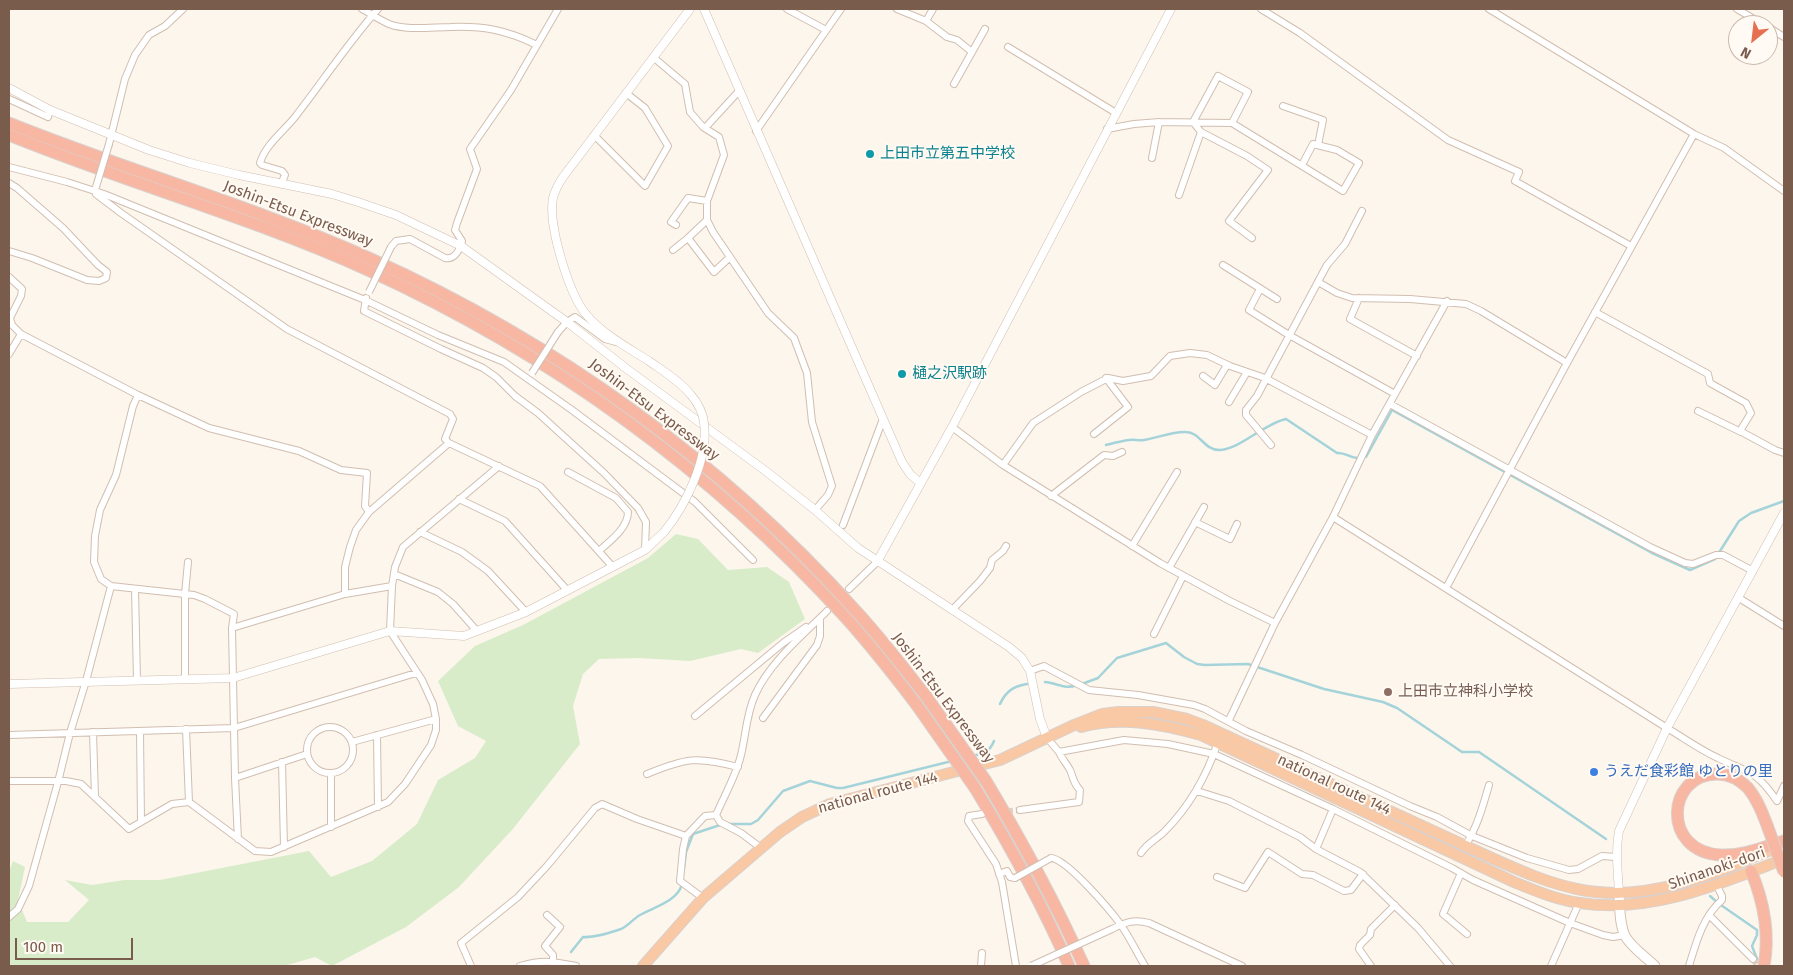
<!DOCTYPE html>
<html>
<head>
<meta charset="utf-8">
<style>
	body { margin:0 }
	#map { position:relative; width:1793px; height:975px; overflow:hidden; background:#fdf6ec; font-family:"Fira Sans",sans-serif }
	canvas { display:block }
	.frame { position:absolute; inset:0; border:10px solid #7a5c4d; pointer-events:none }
	.north { position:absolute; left:1728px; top:15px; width:50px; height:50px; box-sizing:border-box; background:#fffaf3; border:1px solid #cabbb1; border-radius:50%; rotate:209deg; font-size:14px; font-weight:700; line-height:20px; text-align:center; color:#7a5c4d }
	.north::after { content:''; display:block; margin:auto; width:18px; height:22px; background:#e76f51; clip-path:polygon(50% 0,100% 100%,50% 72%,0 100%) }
	.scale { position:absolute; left:15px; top:938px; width:118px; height:22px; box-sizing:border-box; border:2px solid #7a5c4d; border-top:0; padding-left:6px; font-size:15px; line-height:18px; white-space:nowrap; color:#7a5c4d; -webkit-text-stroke:4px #fffaf3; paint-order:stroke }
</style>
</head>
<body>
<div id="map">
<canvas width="1793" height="975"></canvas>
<div class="frame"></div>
<div class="north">N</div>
<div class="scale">100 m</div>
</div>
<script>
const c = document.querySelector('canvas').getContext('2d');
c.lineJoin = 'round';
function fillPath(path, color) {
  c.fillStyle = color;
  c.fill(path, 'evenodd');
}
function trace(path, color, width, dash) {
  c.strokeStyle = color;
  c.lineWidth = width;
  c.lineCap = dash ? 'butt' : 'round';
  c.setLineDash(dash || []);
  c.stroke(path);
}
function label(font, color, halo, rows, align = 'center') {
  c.font = font + ' "Fira Sans","Noto Sans JP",sans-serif';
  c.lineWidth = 4;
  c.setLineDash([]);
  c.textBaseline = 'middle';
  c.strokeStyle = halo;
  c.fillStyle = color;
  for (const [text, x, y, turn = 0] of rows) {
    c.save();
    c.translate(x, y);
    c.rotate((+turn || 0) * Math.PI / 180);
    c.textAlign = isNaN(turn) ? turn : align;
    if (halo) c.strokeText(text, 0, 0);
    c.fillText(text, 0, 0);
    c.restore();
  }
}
const green = new Path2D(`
	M676,534L698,539L728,570L767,567L789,582L805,619L758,653L741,649L690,661L639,658L599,659L583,674L573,706L580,744L512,830L459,887L406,927L332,966L315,957L284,966H9V872L13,861L25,867L18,900L27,922H68L89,900L65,880L92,885L124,880H160L309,851L331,877L372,861L417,824L438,780L475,758L486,741L458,726L438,681L475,646L523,625L648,558Z`);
const stream = new Path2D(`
	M1106,445C1114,443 1121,441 1129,440C1134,439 1139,441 1144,440C1157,438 1174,431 1186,432C1200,432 1204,450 1219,450C1239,450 1265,423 1286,419L1337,453C1345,452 1350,458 1358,458
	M1366,457L1392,410L1652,553L1690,570L1715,559L1739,521L1751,513L1784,501
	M1045,682C1057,683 1065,690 1077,685
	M1082,684L1098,678L1117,658L1166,643L1184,657L1197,664L1205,665L1248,664L1324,689L1383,702L1397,708L1462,752H1479L1606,839
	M1000,704C1006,691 1014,686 1027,684
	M972,756C984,753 989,753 994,741
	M728,824H751L758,820L783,791L810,781L837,788H843L952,761
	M684,868L686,852L693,834L720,825
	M1710,896L1718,903L1757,930V935L1752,946L1757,959
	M571,952L583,937C595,938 609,933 621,929C628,926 633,919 640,915C654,907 678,901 682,884`);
const minorTunnel = new Path2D(`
	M989,813L1020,810
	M1753,959L1758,966`);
const minor = new Path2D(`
	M362,9C371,14 380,20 389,24C407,31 432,27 451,27C485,26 506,30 537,45
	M787,9L826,30
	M897,9L926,21L947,37L957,40L972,52
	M1261,9L1300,33L1448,140L1519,172L1515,181L1631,246
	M1489,9L1694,134L1724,148L1784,191
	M1737,9L1764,25
	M926,21L933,9
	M1768,27L1784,37
	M1008,47L1116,113
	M653,57L685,84L690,112L703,127L719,137L724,155L707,201V220L713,232L768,313L794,338L807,373L812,422L832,486L828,495L815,510
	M954,84L985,29
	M9,99L48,117L50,110
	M1283,106L1323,120L1318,145
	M1232,123L1248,92L1218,76L1193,122L1201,132L1247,156L1268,170L1229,221L1252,238
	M705,128L739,91
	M1107,129L1134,124L1159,122L1232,123L1343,191L1359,163L1337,150L1313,144L1302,165
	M756,131L841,9
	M594,135L645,186L668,146L645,108L626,93
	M109,144L125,79L135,55L149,35L165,26L183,9
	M1152,158L1159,122
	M9,167L67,182L104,194L365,300L438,335L504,362L572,410L695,502L753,560
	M9,183L17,188L63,228L98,265L107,272L106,278L99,281L87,280L32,258L9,251
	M281,184L285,175L282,171L262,165L260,163C265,145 284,131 295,117C323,81 348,43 378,9
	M96,194L121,213L287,329L450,414L453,419L445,439L449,443
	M1179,195L1201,132
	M676,225L671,222L688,198L707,201
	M688,238L714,272L730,257
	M391,247L396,241L410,239L445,258C455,260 460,249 462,241L455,230L457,223L477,169L470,149L511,90L558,9
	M673,250L688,238L707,220
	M1223,265L1277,299
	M9,277L22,289L21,296L10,318L12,325L21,334L138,395L209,428L299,451L341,470L367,473L365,506L369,512
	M1318,282L1337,293L1352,298L1410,299L1466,304L1481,311L1567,363
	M1260,289L1249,310L1289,335L1395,394
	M366,298L364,311L441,349L483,368L496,377L515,396L538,413L604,473L638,508L646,522L645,550
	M1359,298L1350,319L1417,356
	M1595,312L1708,374L1710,383L1746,403L1751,413L1740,431L1775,450L1784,453
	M558,332L567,322L575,317L605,339L616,342
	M9,354L21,334
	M1203,376L1215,385L1227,365
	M1229,402L1247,372
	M1390,404L1650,547L1685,563L1693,564L1716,555H1723L1753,571
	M1698,411L1741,432
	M952,427L1003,465L1160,563L1230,601L1275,623
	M1094,434L1128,407L1106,378
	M1271,445L1246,415V410L1257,396L1327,265L1345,244L1362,211
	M1003,465L1033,423L1081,392L1108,378L1123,381L1151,376L1170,356L1190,353L1207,355L1230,366L1265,378L1372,435
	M568,472L616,498L628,512C628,528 610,541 599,551
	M1051,496L1104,455L1113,456L1122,452
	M459,499L505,521L567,590
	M1333,517L1667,728C1684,738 1700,750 1718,758C1749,773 1756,770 1777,801L1784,786
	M1195,522L1230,539L1237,524
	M843,525L883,419
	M420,532L462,552L488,571L526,612
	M1132,546L1177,472
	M1169,568L1204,507
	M394,574L438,592L453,604L477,631
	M111,586L101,579L94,562L95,536L100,510L116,475L133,406L138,395
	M1446,588L1567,363L1694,134
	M135,589L137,680
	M849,589L877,562
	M345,594V567L350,547L356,530L369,512L449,443L540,486L612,566
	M1739,598L1784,626
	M953,609L980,581L990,568L992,560L1003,551L1006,546
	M232,628L345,594L392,586
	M1154,634L1183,576
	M1030,671L1044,666L1089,690L1138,695L1194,705L1205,709L1246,731L1302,755L1410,806L1437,817L1472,836L1527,858L1569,870L1578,869L1602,856L1616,857
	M185,679V594L188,562
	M695,716L783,643L806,627
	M763,718L817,645L820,636V618
	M1229,720L1275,623L1333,517L1372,435L1447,301
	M307 750a23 23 0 1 1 46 0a23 23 0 1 1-46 0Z
	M186,729L189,802
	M140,731L141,822
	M93,732L95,797
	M9,735L234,728L416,673
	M377,735L378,807
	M1047,738L1059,752L1124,740L1168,744L1214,754L1333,809L1452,868L1473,880L1570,923L1603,935L1613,937L1625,935
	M352,742L436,719
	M282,762L284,847
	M331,773V827
	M647,774C686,758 697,756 738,767
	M235,778L307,754
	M9,781H66L81,784L129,829L172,804L189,802L255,851L271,852L388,802L405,784L431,745L436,730V719L433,704L422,680L390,631L392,586L395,567L403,547L499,466
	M1197,791L1229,801L1300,837L1316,849
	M1333,809L1316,849L1360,872L1418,928L1450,966
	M1020,810L1079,802L1080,790C1073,783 1074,779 1070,770C1067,764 1062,759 1059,752
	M982,814L969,816L968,821L996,864L1002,882L1016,966
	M1465,846C1477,828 1483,806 1489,785
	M761,848L741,833L720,822L716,815C724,796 736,776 741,755C746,735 746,715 755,695C770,662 802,636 827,611
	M1141,853C1147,843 1157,839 1164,832C1189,807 1207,775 1218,742
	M1051,858C1067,859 1111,911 1121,925C1130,938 1137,953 1145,966
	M1461,873L1443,914L1467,934
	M999,874L1007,871L1010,877L1015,878
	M1217,877L1245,888L1268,852L1302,874L1313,875L1344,891L1351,890L1363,874
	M703,898L680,881L683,849L686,836L705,816L716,815
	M547,915L560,927L545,946L553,955V962
	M1709,915L1753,959
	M9,917L18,909L29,886L58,782L70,733L86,681L111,586L194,595L205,599L234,614L232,628L235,778L238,839
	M1112,929C1126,922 1134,919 1149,923L1242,966
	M471,966L461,943L518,897L547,866L595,808L602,804L637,819L686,836
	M520,966C541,960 554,961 576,966
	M981,966L982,953
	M1371,966L1359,949L1360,945L1370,935L1371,929L1395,905
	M1551,966L1579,903
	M1689,966C1696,943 1703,916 1722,900V896L1716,884`);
const tertiary = new Path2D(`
	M704,9L902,462L910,474L920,483
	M9,88L50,110L149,150L190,163L239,175L332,194L358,202L396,215L461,246L567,322L627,369L767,472L815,510L858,548L1009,647L1022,658L1030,671L1040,719L1047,738
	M649,361C627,347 602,334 585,313C568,291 548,225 553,198C555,190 559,183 563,177L690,9
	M877,562L952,427L1171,9
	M9,684L233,678L390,631L464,636L526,612L645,550L664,532
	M1619,893C1618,872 1615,852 1619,831L1667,728L1784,513`);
const secondary = new Path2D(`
	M1619,893C1620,907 1619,923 1625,936C1632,948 1646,957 1655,966`);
const trunk = new Path2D(`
	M1081,727C1121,716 1162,724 1201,735L1514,882C1536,891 1557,900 1580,903C1651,914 1719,884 1784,859
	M643,966L703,898L780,832L802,817L830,804L1000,760L1074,725L1102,714L1118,712H1153L1187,719L1203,725L1494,859C1521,871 1548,883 1577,889C1645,904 1714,874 1776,848`);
const motorway = new Path2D(`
	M9,123C128,171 254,206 371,259C555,342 721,461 856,611C881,638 903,667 926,696
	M9,135C127,183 251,217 368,270C550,353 712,471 847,619C871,646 894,675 916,704
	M986,781C1022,841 1055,902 1084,966
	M975,788C1010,846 1042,904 1069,966
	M1767,825C1762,812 1757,799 1748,788C1740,780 1729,774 1717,774C1666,774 1661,852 1721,855C1743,856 1764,847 1784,841
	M1751,871C1764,902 1770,933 1764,966`);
const minorBridge = new Path2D(`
	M96,187L109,144
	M369,292L391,247
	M532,373L558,332
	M1015,878L1051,858
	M1031,966L1112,929`);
const tertiaryBridge = new Path2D(`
	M649,361C663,371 680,381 691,395C697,402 703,413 704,423C709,458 686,505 664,532`);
const motorwayBridge = new Path2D(`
	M926,696L986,781
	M916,704L975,788
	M1767,825L1784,872`);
const markers = [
	[870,154,5,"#0f9aa8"],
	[902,374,5,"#0f9aa8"],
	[1388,692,5,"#8d6e63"],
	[1594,772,5,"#3f7fe0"]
];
const cultureNames = [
	["上田市立第五中学校",880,154],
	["樋之沢駅跡",912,374]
];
const streetNames = [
	["Joshin-Etsu Expressway",298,214,21],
	["Joshin-Etsu Expressway",654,410,37],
	["Joshin-Etsu Expressway",943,698,53],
	["national route 144",1334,785,25],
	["national route 144",878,793,-15],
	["Shinanoki-dori",1717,869,-19]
];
const educationNames = [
	["上田市立神科小学校",1398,692]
];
const shopNames = [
	["うえだ食彩館 ゆとりの里",1604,772]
];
fillPath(green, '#d8ecc9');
trace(stream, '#a5d3da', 2.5);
trace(minorTunnel, '#dcd0c4', 6, [6, 3]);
trace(minor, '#d1beb0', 8);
trace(tertiary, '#d1beb0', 9);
trace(secondary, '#d6c0b0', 11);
trace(trunk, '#dad1cd', 12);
trace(motorway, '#dad1cd', 13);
trace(minor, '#fff', 6);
trace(tertiary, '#fff', 8);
trace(secondary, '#fff', 9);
trace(trunk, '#f9c8a4', 10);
trace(motorway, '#f7b7a3', 11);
trace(minorBridge, '#d1beb0', 8, []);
trace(tertiaryBridge, '#d1beb0', 9, []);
trace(motorwayBridge, '#dad1cd', 13, []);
trace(minorBridge, '#fff', 6);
trace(tertiaryBridge, '#fff', 8);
trace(motorwayBridge, '#f7b7a3', 11);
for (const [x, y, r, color] of markers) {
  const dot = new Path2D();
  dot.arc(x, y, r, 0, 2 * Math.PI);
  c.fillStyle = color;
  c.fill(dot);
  trace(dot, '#fffaf3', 2);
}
label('15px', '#0d838f', '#fffaf3', cultureNames, 'left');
label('15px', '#7a5c4d', '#fffaf3', streetNames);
label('15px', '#785e54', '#fffaf3', educationNames, 'left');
label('15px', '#366cbe', '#fffaf3', shopNames, 'left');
</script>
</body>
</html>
